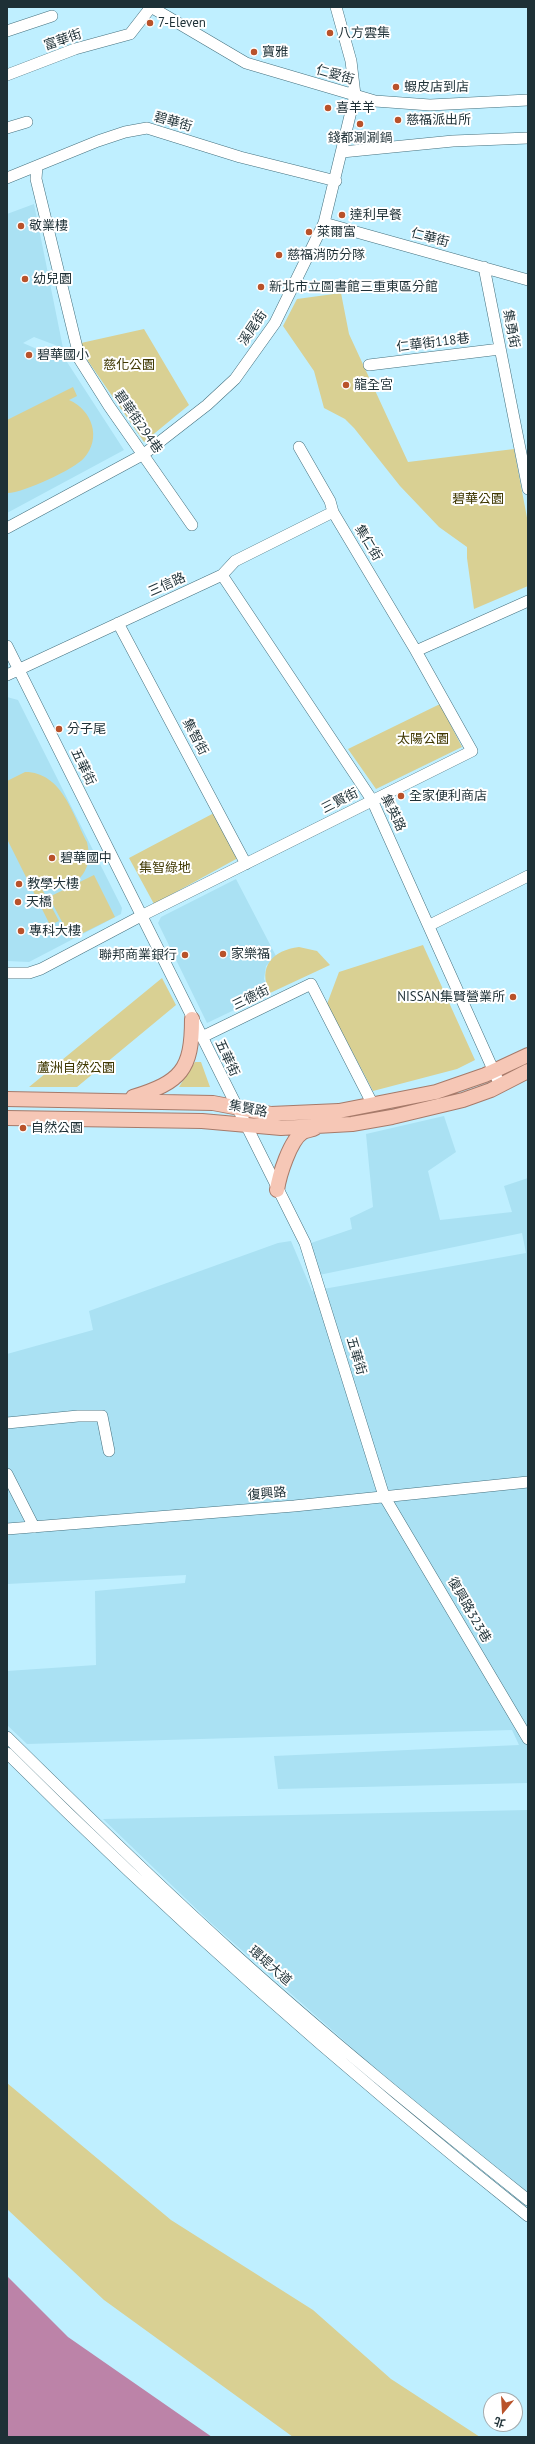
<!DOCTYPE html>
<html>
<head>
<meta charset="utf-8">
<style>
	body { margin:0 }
	#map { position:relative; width:535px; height:2444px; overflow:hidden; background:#bfefff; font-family:"PT Sans","Noto Sans TC",sans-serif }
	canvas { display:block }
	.frame { position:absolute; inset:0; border:8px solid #1e3036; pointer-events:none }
	.north { position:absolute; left:483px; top:2392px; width:40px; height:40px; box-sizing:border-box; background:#fff; border:1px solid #a5acaf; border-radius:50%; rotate:198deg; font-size:11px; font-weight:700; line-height:16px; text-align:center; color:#1e3036 }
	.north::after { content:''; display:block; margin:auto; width:14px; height:18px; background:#b9522a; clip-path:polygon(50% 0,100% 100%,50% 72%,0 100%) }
</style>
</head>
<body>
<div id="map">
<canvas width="535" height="2444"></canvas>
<div class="frame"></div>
<div class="north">北</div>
</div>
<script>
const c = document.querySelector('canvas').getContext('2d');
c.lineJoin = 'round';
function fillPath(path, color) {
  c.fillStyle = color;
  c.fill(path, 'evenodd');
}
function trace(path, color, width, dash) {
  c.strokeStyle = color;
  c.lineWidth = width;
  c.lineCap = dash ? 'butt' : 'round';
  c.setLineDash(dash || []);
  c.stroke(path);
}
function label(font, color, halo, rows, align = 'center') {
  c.font = font + ' "PT Sans","Noto Sans TC",sans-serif';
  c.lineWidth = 4;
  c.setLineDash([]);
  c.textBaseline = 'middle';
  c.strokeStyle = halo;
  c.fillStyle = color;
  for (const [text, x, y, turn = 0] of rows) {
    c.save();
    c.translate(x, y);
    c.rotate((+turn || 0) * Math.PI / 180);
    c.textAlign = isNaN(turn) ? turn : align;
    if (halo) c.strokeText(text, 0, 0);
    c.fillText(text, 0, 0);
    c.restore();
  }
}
const built = new Path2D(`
	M34,204L63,348L34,337L23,343L67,362L124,450L7,513V214Z
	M7,697L18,700L122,908L121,914L29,962L7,961Z
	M236,879L276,956L266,966L264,979L270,993L207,1023L158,923L161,917Z
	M444,1116L456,1152L428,1171L440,1220L512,1212L504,1186L528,1178V1783L278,1789L274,1756L519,1745L512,1730L27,1744L7,1725V1671L96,1665L95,1591L185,1583L186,1575L7,1584V1354L93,1330L89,1311L278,1243L291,1241L312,1291L526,1253L522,1233L319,1275L307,1246L311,1243L352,1229L350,1218L373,1207L366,1134Z
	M528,1810V2194L367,2061L211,1923L103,1819Z`);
const green = new Path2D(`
	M341,293L349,334L408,462L514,449L528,523V586L474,609L467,558V547L439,527L400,486L354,428L345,419L324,408L314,371L283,326L297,299Z
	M144,329L189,405L144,442L88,361L81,343Z
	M73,387L77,396L69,400C92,410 102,438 84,458C75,469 21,494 7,493V420Z
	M440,704L462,747L376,789L348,749Z
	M25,772C62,772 73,815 87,842C95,875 73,891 42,889L59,921L50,925L7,839V781Z
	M214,813L238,858L154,904L129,858Z
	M94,875L115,917L71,939L49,897Z
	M423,945L475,1060L457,1069L373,1091L327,1004L339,972Z
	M299,947L317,951L330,965L270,993C257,967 273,950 299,947Z
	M162,978L176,1005L77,1087H29Z
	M195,1062H201L210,1087H179Z
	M7,2083L171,2220L313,2310L391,2379L480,2437H293L104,2300L7,2209Z`);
const water = new Path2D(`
	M7,2276L68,2337L212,2437H7Z`);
const minor = new Path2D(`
	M151,7L246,63L375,101L430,105L528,100
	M7,31L52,16
	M7,75L75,49L130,34L151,7
	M7,128L27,122
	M342,152L453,141L528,138
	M37,166L36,179L80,360L109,406L192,525
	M7,178L98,141L125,132L147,128L240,157L336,181
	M324,223L528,280
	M484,267L528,489
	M369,365L500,349
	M299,447L330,501L333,512L416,651
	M7,528L144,454L207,405L235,379L275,323L324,223L355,95L351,61L336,7
	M222,575L372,800L500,1085
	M118,623L246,864
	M7,646L305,1243L384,1496L528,1739
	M7,675L222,575L235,561L333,512
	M430,925L528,876
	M7,973H29L41,969L141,916L472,751L416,651L528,601
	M202,1037L311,984L373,1105
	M7,1423L78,1416H102L109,1451
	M7,1474L34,1527
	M7,1529L294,1506L528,1482
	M7,1737C80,1809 154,1881 230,1950C326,2037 427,2119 528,2200
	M7,1753C171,1917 346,2071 528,2216`);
const major = new Path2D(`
	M133,1097C181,1082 192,1070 192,1019
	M7,1099L213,1103L271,1114L339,1111L436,1092L485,1075L528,1055
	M7,1118L202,1121L281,1128L352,1124L392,1117L463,1100L491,1090L528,1071
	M277,1190C279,1176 290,1140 303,1132C307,1130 312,1130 315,1128`);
const markers = [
	[150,23,4,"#b9522a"],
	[330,33,4,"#b9522a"],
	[254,52,4,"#b9522a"],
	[396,87,4,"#b9522a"],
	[328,108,4,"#b9522a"],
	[398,120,4,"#b9522a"],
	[360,124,4,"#b9522a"],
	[342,215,4,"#b9522a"],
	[21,226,4,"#b9522a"],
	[309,232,4,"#b9522a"],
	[279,255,4,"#b9522a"],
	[25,279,4,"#b9522a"],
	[261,287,4,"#b9522a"],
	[29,355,4,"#b9522a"],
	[346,385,4,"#b9522a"],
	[59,729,4,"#b9522a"],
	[401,796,4,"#b9522a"],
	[52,858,4,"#b9522a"],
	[19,884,4,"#b9522a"],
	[18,902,4,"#b9522a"],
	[21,931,4,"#b9522a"],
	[223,954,4,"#b9522a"],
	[185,955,4,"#b9522a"],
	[513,997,4,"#b9522a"],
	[23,1128,4,"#b9522a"]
];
const poiNames = [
	["7-Eleven",158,23],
	["八方雲集",338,33],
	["寶雅",262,52],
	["蝦皮店到店",404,87],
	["喜羊羊",336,108],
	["慈福派出所",406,120],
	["錢都涮涮鍋",360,138,"center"],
	["達利早餐",350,215],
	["敬業樓",29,226],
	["萊爾富",317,232],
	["慈福消防分隊",287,255],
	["幼兒園",33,279],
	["新北市立圖書館三重東區分館",269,287],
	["碧華國小",37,355],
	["龍全宮",354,385],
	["分子尾",67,729],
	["全家便利商店",409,796],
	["碧華國中",60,858],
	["教學大樓",27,884],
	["天橋",26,902],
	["專科大樓",29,931],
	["家樂福",231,954],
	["聯邦商業銀行",177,955,"right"],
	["NISSAN集賢營業所",505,997,"right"],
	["自然公園",31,1128]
];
const streetNames = [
	["富華街",63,40,-19],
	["仁愛街",335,75,16],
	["碧華街",173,122,16],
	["仁華街",430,238,15],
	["溪尾街",253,328,-56],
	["集勇街",511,329,79],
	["仁華街118巷",433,343,-7],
	["碧華街294巷",138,422,55],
	["集仁街",368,543,59],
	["三信路",167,585,-24],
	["集智街",195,737,62],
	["五華街",83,767,64],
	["三賢街",340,801,-27],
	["集英路",393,813,64],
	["三德街",251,998,-26],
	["五華街",227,1058,65],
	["集賢路",248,1109,11],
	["五華街",356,1356,73],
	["復興路",267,1494,-5],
	["復興路323巷",469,1610,60],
	["環堤大道",270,1966,41]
];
const parkNames = [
	["慈化公園",129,365],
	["碧華公園",478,499],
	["太陽公園",423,739],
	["集智綠地",165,868],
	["蘆洲自然公園",76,1068]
];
fillPath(built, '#aae1f3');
fillPath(green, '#d9d093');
fillPath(water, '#bc83a8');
trace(minor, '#45717f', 12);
trace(major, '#a67a6a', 16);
trace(minor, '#fff', 11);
trace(major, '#f6c7b6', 14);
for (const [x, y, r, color] of markers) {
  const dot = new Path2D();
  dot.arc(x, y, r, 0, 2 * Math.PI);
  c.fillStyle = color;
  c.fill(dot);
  trace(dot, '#fff', 1.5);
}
label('13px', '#1e3036', '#fff', poiNames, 'left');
label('13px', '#1e3036', '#fff', streetNames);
label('13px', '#3f3701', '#fff', parkNames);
</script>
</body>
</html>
